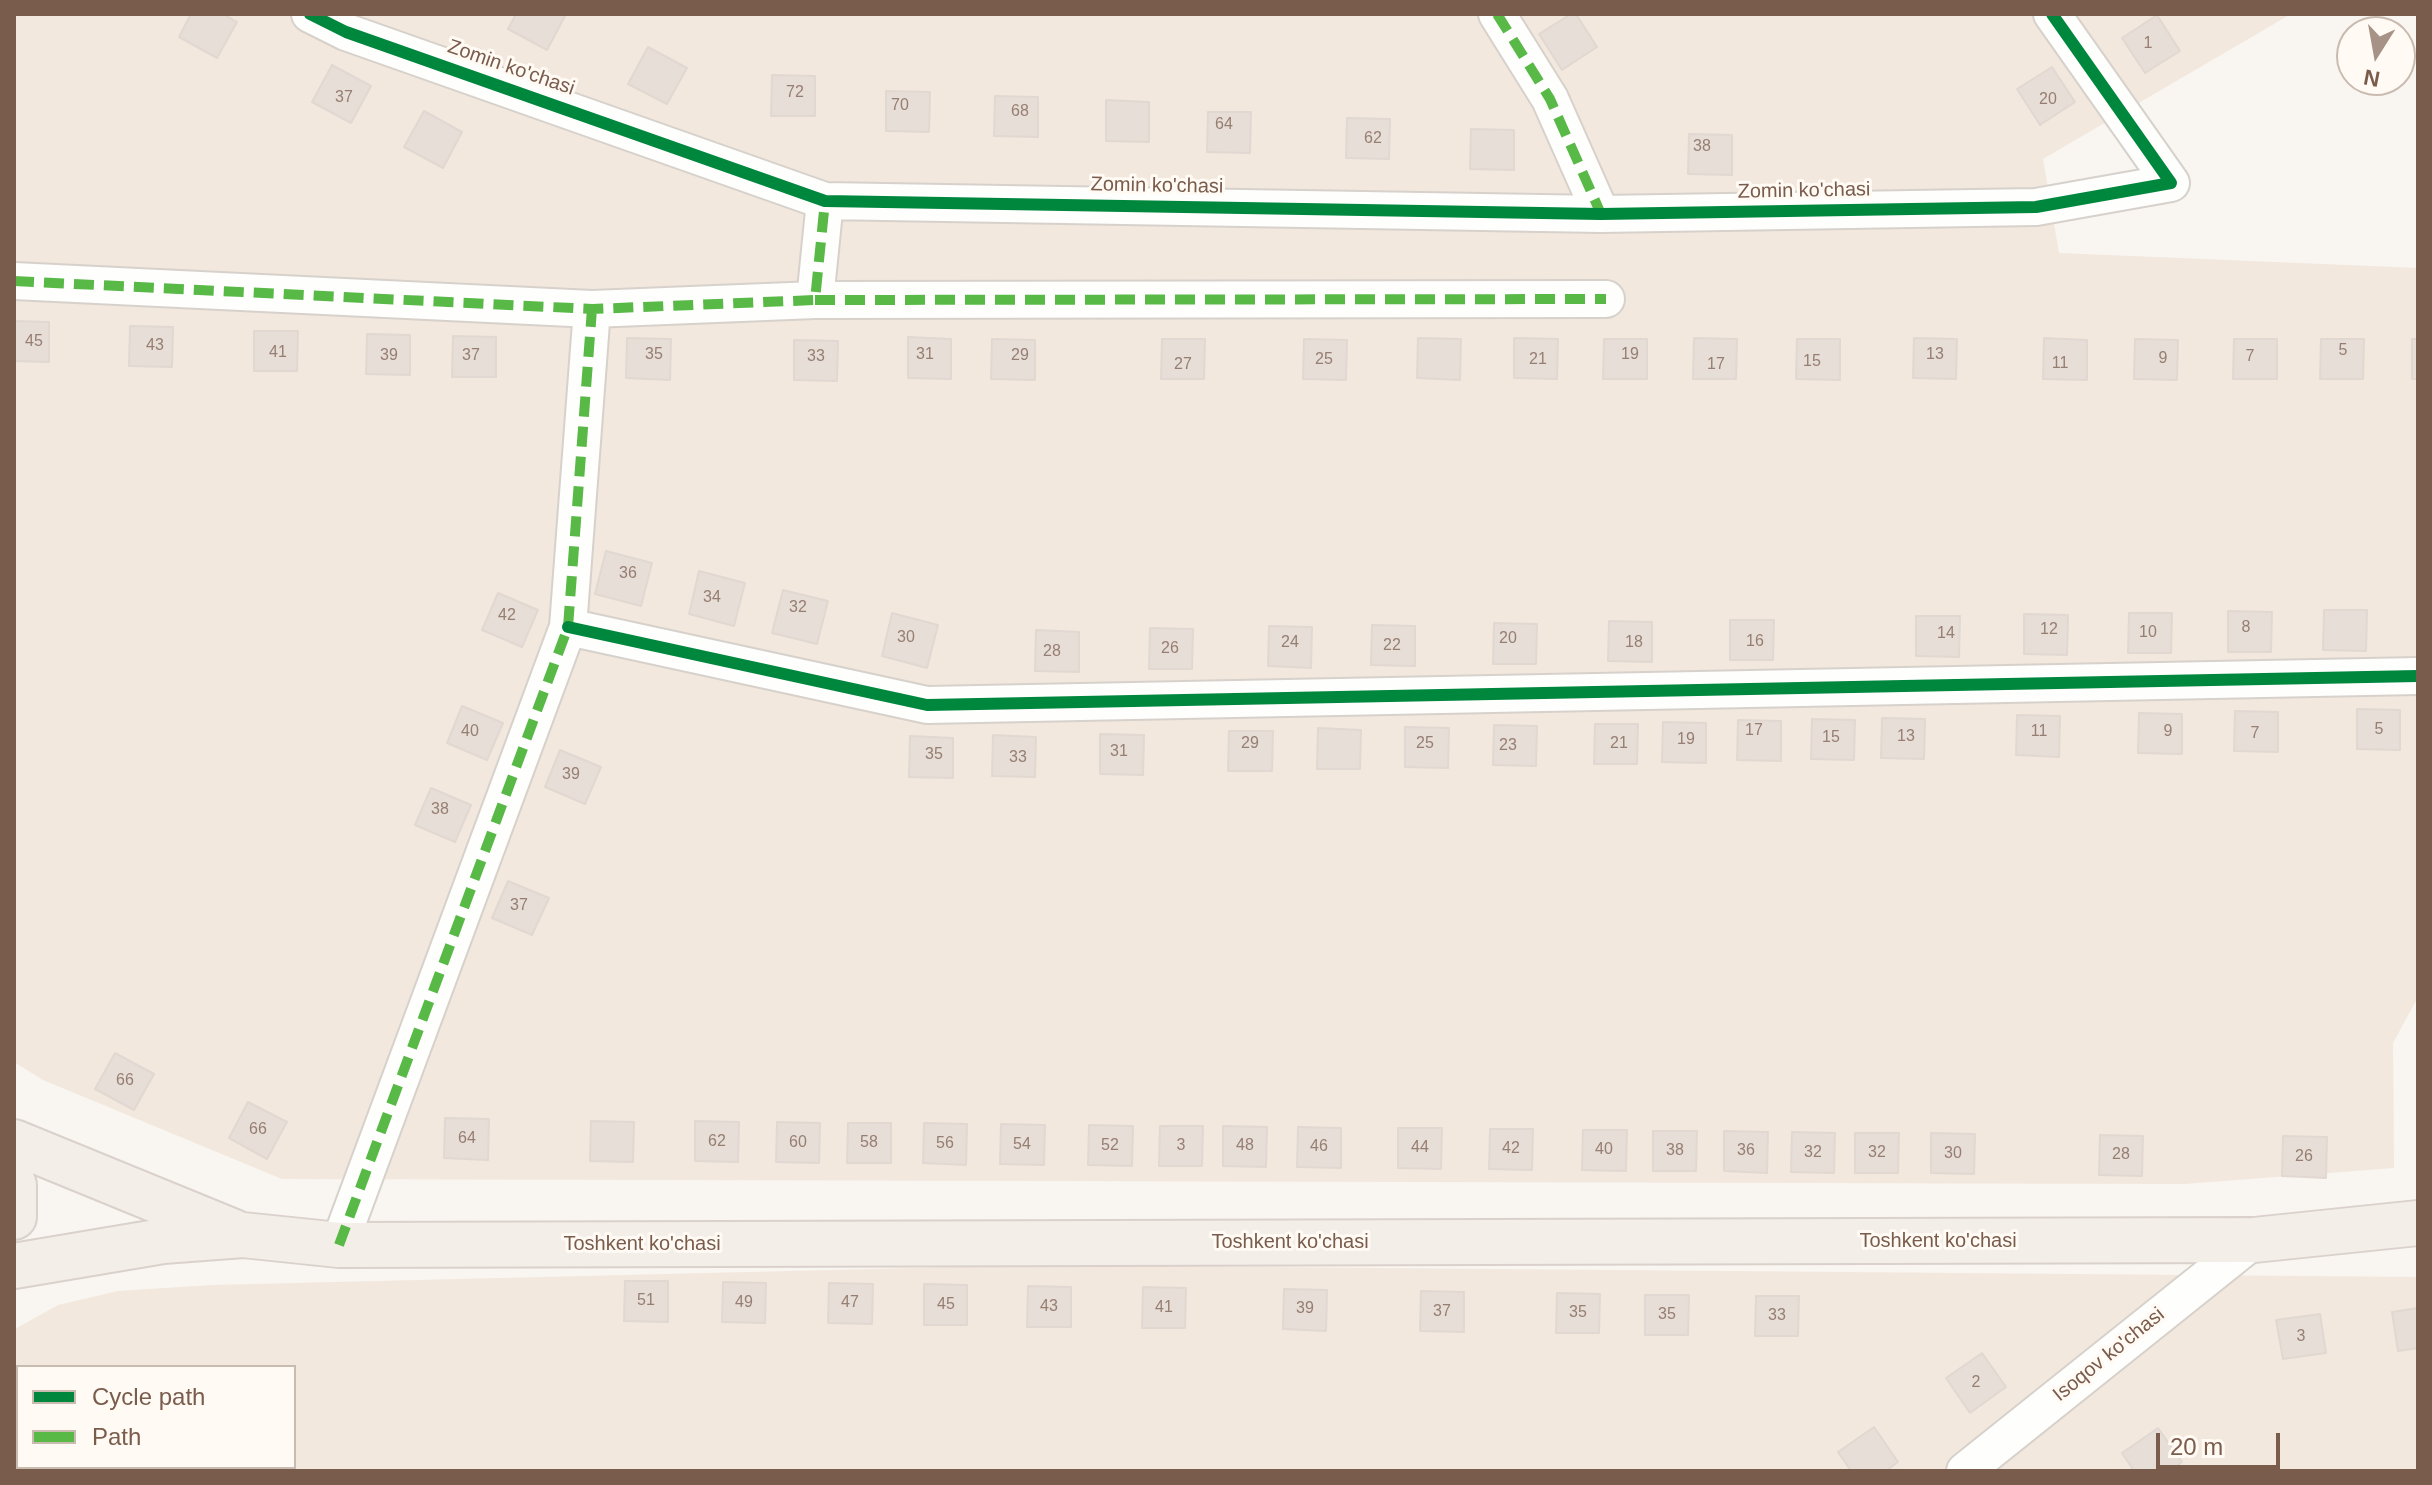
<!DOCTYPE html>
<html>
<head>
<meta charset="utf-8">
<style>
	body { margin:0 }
	#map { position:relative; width:2432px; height:1485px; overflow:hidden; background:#f9f5f0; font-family:Helvetica,sans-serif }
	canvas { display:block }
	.frame { position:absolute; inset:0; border:16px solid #7a5c4d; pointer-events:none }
	.legend { position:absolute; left:16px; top:1365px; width:280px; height:104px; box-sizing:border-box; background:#fffaf3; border:2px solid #cabbb1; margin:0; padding:10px 14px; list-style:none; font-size:24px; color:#7a5c4d }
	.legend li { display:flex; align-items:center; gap:16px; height:40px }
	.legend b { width:40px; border:2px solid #cabbb1 }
	.north { position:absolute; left:2336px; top:16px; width:80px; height:80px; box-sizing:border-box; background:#fffaf3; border:2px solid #cabbb1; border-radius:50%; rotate:191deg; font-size:22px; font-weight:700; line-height:32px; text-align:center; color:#7a5c4d }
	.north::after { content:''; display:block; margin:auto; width:28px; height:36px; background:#a69286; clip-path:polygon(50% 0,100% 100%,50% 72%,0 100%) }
	.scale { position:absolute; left:2156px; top:1433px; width:124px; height:36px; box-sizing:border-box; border:4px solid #7a5c4d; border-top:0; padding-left:10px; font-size:24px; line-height:28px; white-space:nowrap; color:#7a5c4d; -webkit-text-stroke:6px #fffaf3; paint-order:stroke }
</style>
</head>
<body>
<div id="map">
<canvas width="2432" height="1485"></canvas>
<div class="frame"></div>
<ul class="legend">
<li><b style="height:10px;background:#00873e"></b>Cycle path</li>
<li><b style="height:10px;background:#58b947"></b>Path</li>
</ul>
<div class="north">N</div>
<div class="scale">20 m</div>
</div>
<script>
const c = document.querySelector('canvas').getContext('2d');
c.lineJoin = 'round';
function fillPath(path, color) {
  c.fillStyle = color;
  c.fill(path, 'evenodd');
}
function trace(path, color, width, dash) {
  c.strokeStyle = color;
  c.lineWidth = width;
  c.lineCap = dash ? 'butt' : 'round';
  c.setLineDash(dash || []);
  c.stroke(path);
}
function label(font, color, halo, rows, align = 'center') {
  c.font = font + ' Helvetica,sans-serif';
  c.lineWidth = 6;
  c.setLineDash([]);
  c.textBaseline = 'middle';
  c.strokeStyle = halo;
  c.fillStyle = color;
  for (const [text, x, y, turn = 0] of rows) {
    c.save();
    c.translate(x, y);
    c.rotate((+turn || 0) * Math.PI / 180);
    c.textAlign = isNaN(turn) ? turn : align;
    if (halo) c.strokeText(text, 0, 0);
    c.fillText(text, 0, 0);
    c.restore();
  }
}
const residential = new Path2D(`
	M14,14H2291L2043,159L2059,253L2418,268V997L2393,1043L2394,1168L2184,1184L282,1179L43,1080L14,1062Z
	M1037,1265L2418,1277V1471H14L15,1329L58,1305L118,1291L213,1285ZM18,1367H294V1467H18Z`);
const building = new Path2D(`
	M191,14H223L237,22L217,58L179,37Z
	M516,14H566L547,50L508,29Z
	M1571,14H1576L1597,47L1562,70L1539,34Z
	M2157,15L2180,51L2145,73L2122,38Z
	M648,47L687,68L667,104L628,84Z
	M332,65L371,86L351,123L312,102Z
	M2052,67L2075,102L2040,125L2017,89Z
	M772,75L815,76V116H771Z
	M886,91L930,92L929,132L886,131Z
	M995,96L1038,97V137L994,136Z
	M1106,100L1149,102V142L1106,141Z
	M424,111L462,132L443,168L404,147Z
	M1208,112H1251L1250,153L1207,152Z
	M1347,118L1390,119L1389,159L1346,158Z
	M1471,129L1514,130V170L1470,169Z
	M1689,134L1732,135V175L1688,174Z
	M14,321L49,322V362L14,361Z
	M130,326L173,327L172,367L129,366Z
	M254,331H298L297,371H254Z
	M367,334L410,335V375L366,374Z
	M453,336L496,337V377H452Z
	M908,337L951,339V379L908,378Z
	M627,338L671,339L670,380L626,378Z
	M1418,338L1461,339L1460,380L1417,378Z
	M1514,338L1558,339L1557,379L1514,378Z
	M1694,338L1737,339L1736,379H1693Z
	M1914,338L1957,339L1956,379L1913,378Z
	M2044,338L2087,340V380L2043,379Z
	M992,339L1035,340V380L991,379Z
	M1162,339H1205L1204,379H1161Z
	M1304,339L1347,340L1346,380L1303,379Z
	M1604,339H1647V379H1603Z
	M1797,339H1840V380L1796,379Z
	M2135,339L2178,340L2177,380L2134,379Z
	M2234,339H2277V379H2233Z
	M2321,339H2364L2363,379H2320Z
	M2412,339H2418V379H2412Z
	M794,340L838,341L837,381L794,380Z
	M606,551L652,563L641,606L595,594Z
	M699,571L745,583L734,626L689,614Z
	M783,590L828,601L817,644L772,633Z
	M498,593L538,610L522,647L482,630Z
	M2324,610H2367L2366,651L2323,650Z
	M2228,611L2272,612L2271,652H2228Z
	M892,613L938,625L927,668L882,656Z
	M2129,613H2172L2171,653H2128Z
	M2024,614L2068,615L2067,655L2024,654Z
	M1916,616H1960L1959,657L1916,656Z
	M1730,620H1774L1773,660H1730Z
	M1609,621L1652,622V662L1608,661Z
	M1494,623L1537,624L1536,664H1493Z
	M1372,625L1415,626V666L1371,665Z
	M1269,626L1312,627L1311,668L1268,666Z
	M1150,628L1193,629L1192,669H1149Z
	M1036,630L1079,632V672L1035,671Z
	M462,706L503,723L487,760L447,743Z
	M2357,709L2400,710V750L2357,749Z
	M2235,711L2278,712V752L2234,751Z
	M2139,713L2182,714V754L2138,753Z
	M2017,715L2060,716L2059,757L2016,755Z
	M1882,718L1925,719L1924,759L1881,758Z
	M1812,719L1855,720L1854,760L1811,759Z
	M1738,720L1781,721V761L1737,760Z
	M1663,722L1706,723V763L1662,762Z
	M1595,724H1638L1637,764H1594Z
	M1494,725L1537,726L1536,766L1493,765Z
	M1405,727L1449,728L1448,768L1405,767Z
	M1318,728L1361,730L1360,769H1317Z
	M1229,731H1273L1272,771H1228Z
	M1100,734L1144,735L1143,775L1100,774Z
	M993,735L1036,737L1035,777L992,776Z
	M910,736L953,738V778L909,777Z
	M560,750L601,767L585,804L545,787Z
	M431,788L471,805L455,842L415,825Z
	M508,881L549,898L532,935L492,918Z
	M115,1053L154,1074L134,1110L95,1089Z
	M248,1102L287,1122L267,1159L229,1138Z
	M445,1118L489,1119L488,1160L444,1158Z
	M591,1121L634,1122L633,1162L590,1161Z
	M695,1121L739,1122L738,1162L695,1161Z
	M777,1122L820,1123L819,1163L776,1162Z
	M848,1123H891V1163H847Z
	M924,1123L967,1124L966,1165L923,1163Z
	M1001,1124L1045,1125L1044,1165L1000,1164Z
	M1089,1125L1133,1126L1132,1166L1088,1165Z
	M1160,1126H1203L1202,1166H1159Z
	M1223,1126L1267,1127L1266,1167L1223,1166Z
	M1298,1127L1341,1128V1168L1297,1167Z
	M1398,1128H1442L1441,1169L1398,1168Z
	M1490,1129H1533L1532,1170L1489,1169Z
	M1583,1130H1627L1626,1171L1582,1170Z
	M1653,1131H1697L1696,1171H1653Z
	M1724,1131L1768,1132L1767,1173L1724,1171Z
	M1792,1132L1835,1133L1834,1173L1791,1172Z
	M1855,1133H1899L1898,1173H1855Z
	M1931,1133L1975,1134L1974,1174L1931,1173Z
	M2100,1135L2143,1136L2142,1176L2099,1175Z
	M2283,1136L2327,1137L2326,1178L2282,1176Z
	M625,1281H668V1322L624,1321Z
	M723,1282L766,1283L765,1323L722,1322Z
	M829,1283L873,1284L872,1324L828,1323Z
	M924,1284L967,1285V1325H924Z
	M1028,1286L1071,1287V1327H1027Z
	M1143,1287L1186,1288L1185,1328H1142Z
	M1284,1289L1327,1290L1326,1331L1283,1329Z
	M1421,1291L1464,1292V1332L1420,1331Z
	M1557,1293L1600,1294L1599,1333H1556Z
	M1645,1295H1689L1688,1335H1645Z
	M1756,1296H1799L1798,1336H1755Z
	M2418,1308V1348L2398,1351L2392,1312Z
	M2320,1314L2326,1353L2283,1359L2276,1320Z
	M1982,1353L2006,1387L1970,1413L1946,1378Z
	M1874,1427L1898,1462L1886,1471H1851L1838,1452Z
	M2158,1428L2182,1462L2170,1471H2134L2122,1453Z`);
const minor = new Path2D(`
	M310,14L346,32L825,201L1601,214L2036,207L2171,183L2052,14
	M1497,14L1550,99L1601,214
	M14,281L592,309L815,300L825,201
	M815,300L1606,299
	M568,627L927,705L2418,676
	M339,1245L568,627L592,309
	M1965,1471L2254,1240`);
const primary = new Path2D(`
	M14,1142L234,1232
	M14,1185V1217
	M14,1266L163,1241L243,1235L339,1245L2254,1240L2418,1223`);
const quiet = new Path2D(`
	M1497,14L1550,99L1601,214
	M14,281L592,309L815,300L825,201
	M815,300L1606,299
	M339,1245L568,627L592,309`);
const cycleway = new Path2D(`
	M310,14L346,32L825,201L1601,214L2036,207L2171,183L2052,14
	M568,627L927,705L2418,676`);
const numberNames = [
	["1",2148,44],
	["72",795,93],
	["37",344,98],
	["20",2048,100],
	["70",900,106],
	["68",1020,112],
	["64",1224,125],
	["62",1373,139],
	["38",1702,147],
	["45",34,342],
	["43",155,346],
	["5",2343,351],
	["41",278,353],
	["35",654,355],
	["31",925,355],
	["19",1630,355],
	["13",1935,355],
	["39",389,356],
	["37",471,356],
	["29",1020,356],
	["33",816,357],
	["7",2250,357],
	["9",2163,359],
	["25",1324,360],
	["21",1538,360],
	["15",1812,362],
	["11",2060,364],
	["27",1183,365],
	["17",1716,365],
	["36",628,574],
	["34",712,598],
	["32",798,608],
	["42",507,616],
	["8",2246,628],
	["12",2049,630],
	["10",2148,633],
	["14",1946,634],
	["30",906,638],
	["20",1508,639],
	["16",1755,642],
	["24",1290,643],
	["18",1634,643],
	["22",1392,646],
	["26",1170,649],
	["28",1052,652],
	["5",2379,730],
	["17",1754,731],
	["40",470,732],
	["11",2039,732],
	["9",2168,732],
	["7",2255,734],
	["13",1906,737],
	["15",1831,738],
	["19",1686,740],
	["29",1250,744],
	["25",1425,744],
	["21",1619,744],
	["23",1508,746],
	["31",1119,752],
	["35",934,755],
	["33",1018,758],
	["39",571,775],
	["38",440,810],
	["37",519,906],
	["66",125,1081],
	["66",258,1130],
	["64",467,1139],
	["62",717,1142],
	["60",798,1143],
	["58",869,1143],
	["56",945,1144],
	["54",1022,1145],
	["52",1110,1146],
	["3",1181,1146],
	["48",1245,1146],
	["46",1319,1147],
	["44",1420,1148],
	["42",1511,1149],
	["40",1604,1150],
	["38",1675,1151],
	["36",1746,1151],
	["32",1813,1153],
	["32",1877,1153],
	["30",1953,1154],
	["28",2121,1155],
	["26",2304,1157],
	["51",646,1301],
	["49",744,1303],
	["47",850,1303],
	["45",946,1305],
	["43",1049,1307],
	["41",1164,1308],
	["39",1305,1309],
	["37",1442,1312],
	["35",1578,1313],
	["35",1667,1315],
	["33",1777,1316],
	["3",2301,1337],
	["2",1976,1383]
];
const streetNames = [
	["Zomin ko'chasi",511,68,19],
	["Zomin ko'chasi",1157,186,1],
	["Zomin ko'chasi",1804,191,-1],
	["Toshkent ko'chasi",1938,1241],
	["Toshkent ko'chasi",1290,1242],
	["Toshkent ko'chasi",642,1244],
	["Isoqov ko'chasi",2109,1355,-39]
];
fillPath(residential, '#f2e8de');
fillPath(building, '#e6ded7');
trace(building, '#e2d8d2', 2);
trace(minor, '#d7d1cb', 40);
trace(primary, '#dad1cc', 48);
trace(minor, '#fefefd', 36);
trace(primary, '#f3eee8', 44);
trace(quiet, '#58b947', 10, [20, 10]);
trace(cycleway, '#00873e', 12);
label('16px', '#977e72', null, numberNames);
label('20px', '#7a5c4d', '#fffaf3', streetNames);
</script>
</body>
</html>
